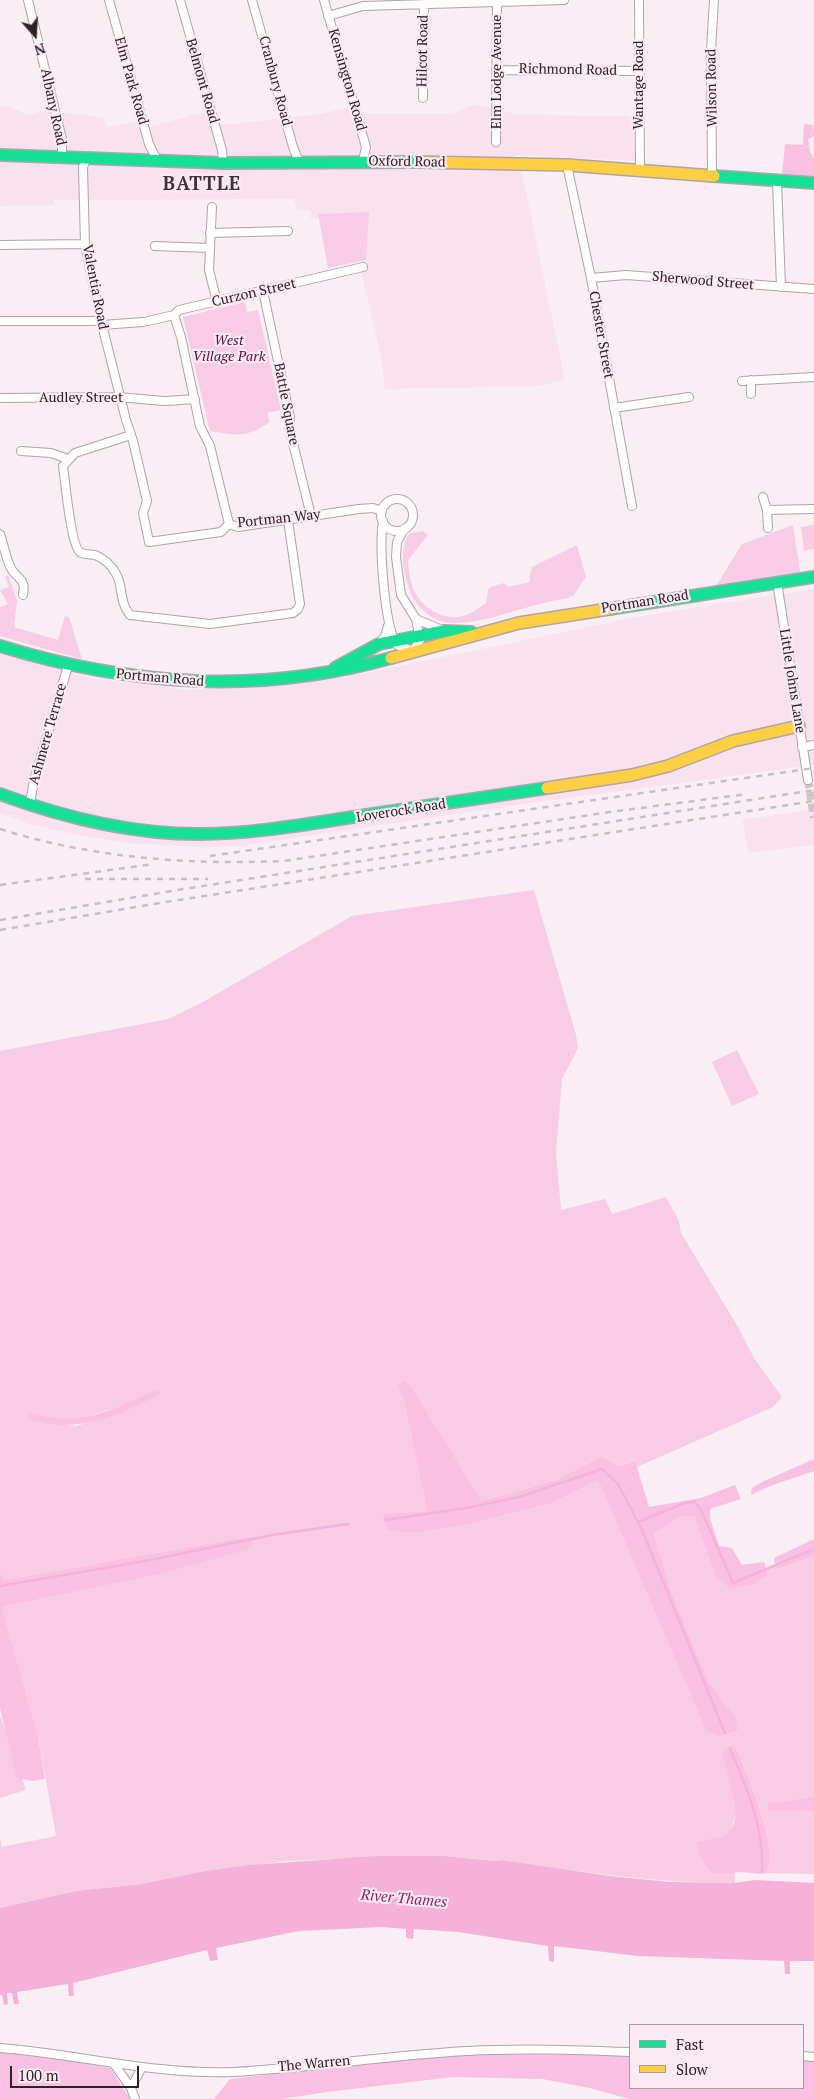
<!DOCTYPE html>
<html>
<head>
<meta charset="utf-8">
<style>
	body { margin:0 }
	#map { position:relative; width:814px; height:2099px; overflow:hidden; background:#f8eef3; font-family:"PT Serif",serif }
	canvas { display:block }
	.legend { position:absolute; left:629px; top:2024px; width:175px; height:65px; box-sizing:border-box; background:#fceaf3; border:1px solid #a99aa1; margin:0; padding:6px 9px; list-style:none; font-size:15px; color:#2c2227 }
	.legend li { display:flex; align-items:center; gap:10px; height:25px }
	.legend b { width:25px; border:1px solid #a99aa1 }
	.north { position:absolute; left:10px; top:10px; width:50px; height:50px; -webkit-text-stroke:4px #fceaf3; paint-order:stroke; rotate:161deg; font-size:14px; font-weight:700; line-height:20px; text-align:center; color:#2c2227 }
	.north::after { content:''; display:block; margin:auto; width:18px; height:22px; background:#2c2227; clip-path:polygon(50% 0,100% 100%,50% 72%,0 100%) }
	.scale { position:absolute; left:10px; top:2066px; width:129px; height:22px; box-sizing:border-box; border:2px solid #2c2227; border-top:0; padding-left:6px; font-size:15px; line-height:18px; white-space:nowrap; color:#2c2227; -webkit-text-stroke:4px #fceaf3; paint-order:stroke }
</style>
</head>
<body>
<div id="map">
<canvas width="814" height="2099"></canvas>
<ul class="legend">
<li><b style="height:6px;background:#16e098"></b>Fast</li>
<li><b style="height:6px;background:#ffcf43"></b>Slow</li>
</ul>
<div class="north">N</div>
<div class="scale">100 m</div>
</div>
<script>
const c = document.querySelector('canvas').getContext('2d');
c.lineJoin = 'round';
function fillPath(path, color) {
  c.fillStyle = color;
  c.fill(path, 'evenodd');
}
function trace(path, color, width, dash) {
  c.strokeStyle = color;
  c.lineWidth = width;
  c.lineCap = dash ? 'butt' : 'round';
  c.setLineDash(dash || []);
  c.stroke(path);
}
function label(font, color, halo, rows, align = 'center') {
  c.font = font + ' "PT Serif",serif';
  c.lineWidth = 4.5;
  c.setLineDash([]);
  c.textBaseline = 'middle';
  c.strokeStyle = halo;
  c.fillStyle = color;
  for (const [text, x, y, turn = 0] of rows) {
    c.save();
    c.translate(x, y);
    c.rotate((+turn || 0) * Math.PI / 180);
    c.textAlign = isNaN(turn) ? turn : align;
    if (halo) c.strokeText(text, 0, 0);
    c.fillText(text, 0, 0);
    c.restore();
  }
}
const built = new Path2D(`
	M473,105L493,107L516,115L638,116L637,161L515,155L522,173L565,380L537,386L385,389L381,356L361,271L365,216L311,219L310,210H298L294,199L54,200V205L0,206V108L9,106L27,115L47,110L104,118L107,127L138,122L148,127L202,113L223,125L321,114L348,107L364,114H452Z
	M814,589V765L538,802L239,846L200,847L126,843L70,833L29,824L0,813V651L88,678L186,690L341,678L637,617Z
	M814,809V845L749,853L742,820Z`);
const green = new Path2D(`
	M369,212L366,260L328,268L318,214Z
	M245,302L247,312L258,310L281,410L267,413L270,422C245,439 236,435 210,431L183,317Z
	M793,525L800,572L716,586L742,544Z
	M814,525V549L804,551L801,527Z
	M423,531L428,535L408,560C409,571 410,585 416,594C423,608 443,619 458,617C469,616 477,609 486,603C491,586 482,590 504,583L508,587L530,582V574L532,567L577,545L586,577L573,596L564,599C526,604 489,624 451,623C431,622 412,604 408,585C403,566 399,552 409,534Z
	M8,575L17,600L14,627L58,640L65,616L69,617L82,659L0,636V607L8,604L0,590L9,587L5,577Z
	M534,890L576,1035L578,1048L562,1079L556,1153L561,1210L605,1199L612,1214L666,1197L679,1221L681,1233L738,1327L754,1358L782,1397L773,1407L637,1467L634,1461L618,1466L602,1456L556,1480L482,1501L412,1388L404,1382L399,1385L404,1401L427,1511L384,1514L387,1531L414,1533L470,1524L552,1503L598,1480L706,1731L719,1736L739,1730L736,1718L709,1682L691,1640L670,1588L654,1534L680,1517L694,1516L716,1578L768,1575L767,1570L776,1566L777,1570L814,1556V1874L764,1873C783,1852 747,1775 738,1752L733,1745L734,1795L737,1810L732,1826L735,1883C656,1883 579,1872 501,1860L496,1861L444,1856H413L286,1861L199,1872L142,1884L76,1891L0,1908V1837L2,1847L56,1836L38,1736L2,1607L157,1575L252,1547V1536L4,1580L0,1571V1051L168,1019L201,1003L352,916ZM160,1394L105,1418L76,1426L29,1419V1412L47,1418L79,1419Z
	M737,1050L759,1094L732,1106L712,1062Z
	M0,1715L26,1790L0,1798Z`);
const forest = new Path2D(`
	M804,124L813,125L814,136L808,139L810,152L814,159V177L782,176L785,144L803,145Z
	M404,1381L412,1388L482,1501L556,1480L602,1456L618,1466L635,1461L649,1507L701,1498L735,1485L741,1499L710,1509V1518L719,1546L732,1548L742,1565L764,1562L768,1575L752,1585L730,1588L716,1578L694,1516L680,1517L654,1534L670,1588L691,1640L709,1682L736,1718L739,1730L719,1736L706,1731L598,1480L552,1503L470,1524L414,1533L387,1531L383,1514L427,1511L404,1401L398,1385Z
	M158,1390L160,1394C118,1416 76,1435 29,1419V1412C80,1429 112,1409 158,1390Z
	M814,1459V1471L770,1486L751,1495L752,1488L764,1481Z
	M252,1536V1548L157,1575L2,1607L38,1736L45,1779L32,1781L17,1778L0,1708V1571L4,1580Z
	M814,1539V1556L776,1570L774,1558Z
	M733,1745L738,1752C746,1773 784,1856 764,1874L741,1872L715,1874C705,1867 698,1855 697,1842C705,1840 715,1839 723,1836C752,1823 721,1771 723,1750Z
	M814,1797V1810H812L769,1811L767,1804Z
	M0,2052L41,2055L110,2068L128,2096L132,2099H0Z
	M630,2054V2088H803V2057L814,2058V2099H629L590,2088L542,2079L453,2077L327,2092L281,2099H214L230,2079L390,2061L469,2055Z`);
const water = new Path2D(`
	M378,1856H444L496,1861L501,1860L610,1876L670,1882L735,1883L755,1880L814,1883V1961H790V1974H785L784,1961L638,1956L554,1946V1962L549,1961L548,1946L458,1932L414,1929L413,1939L406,1938V1929L382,1927L299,1931L216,1948L218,1960L210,1961L207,1950L73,1983L74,1996H69L68,1984L17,1992L19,2004H14L12,1993H7L8,2004L4,2005L2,1995H0V1908L76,1891L142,1884L199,1872L249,1865Z`);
const stream = new Path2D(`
	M385,1520L472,1507L519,1497L602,1469L618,1484L642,1530L725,1733
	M638,1522L685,1503L695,1502L701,1510L733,1583L814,1549
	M0,1586L145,1561L272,1535L348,1524
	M730,1749C747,1788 764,1827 762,1871`);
const streetTunnel = new Path2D(`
	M808,780L814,818`);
const street = new Path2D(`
	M28,0L62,139V156
	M109,0L149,144L157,160
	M180,0L222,150L223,163
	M252,0L293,147L299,162
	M324,0L366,147L363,161
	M639,0L640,169
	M328,16L363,6L564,0
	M496,70L639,71
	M423,98L424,4
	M496,142L497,2
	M87,157L83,167L85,244L101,321L125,416
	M567,165L591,278L632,506
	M712,175L711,50L714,0
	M777,181L781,287
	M212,207L209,270L217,302
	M210,233L288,231
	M0,245L85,244
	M155,246L210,248
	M591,278L626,275L814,289
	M263,291L290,417L289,427L311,516
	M174,315L181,337L200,426L210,446L229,524
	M0,321H101
	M148,321L174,315L179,310L363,267
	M102,325L143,322
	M742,381L814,377
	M751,394V380
	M0,398L119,397L163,401
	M167,401L195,399
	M614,408L689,397
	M126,420L133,441L147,501L143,513L149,542L221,532L229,524L238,527L359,509L373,508L382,511
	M131,435L75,453L63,466C65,480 71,546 80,552C84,555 91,554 95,555C103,558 111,565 115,572C124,585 118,600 130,615L210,624L293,613L298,609L300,604L288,520
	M21,451L51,453L68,459
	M763,497L767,510L768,528
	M381 515a16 16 0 1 1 32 0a16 16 0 1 1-32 0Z
	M767,510L814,509
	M383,521C379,545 384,626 397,645L413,651L420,640L416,619
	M404,529L397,542L396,557L401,595L416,619L442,630
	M0,534C4,545 6,561 12,570C19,581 26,578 23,595
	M777,582L808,780
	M379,644L385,636L389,623
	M802,747L814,745
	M30,803L34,780L68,666
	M0,2048C78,2054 154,2075 233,2072C311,2068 389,2055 467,2051C521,2048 576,2050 630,2052
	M803,2056L814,2057
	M114,2064L131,2088L135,2099
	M131,2088L142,2067`);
const fast = new Path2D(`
	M0,155L223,163L419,162
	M714,176L814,183
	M609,609L814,577
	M0,646C130,686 259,695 391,658
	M335,668L379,644L444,631L471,632
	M0,794C62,817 132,834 199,834C251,834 301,825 353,817C418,807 482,798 547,788`);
const slow = new Path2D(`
	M419,162L567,165L714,176
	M391,658L519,623L609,609
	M547,788L632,775L668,766L733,741L799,726`);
const rail = new Path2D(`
	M0,829C92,858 188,865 284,861L610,812L747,794
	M210,856L814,768
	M85,879H208
	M0,885L154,864
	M0,920L165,892L814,790
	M0,930L166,902L814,801`);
const streetNames = [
	["Hilcot Road",423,51,-89],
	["Richmond Road",568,70,1],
	["Elm Lodge Avenue",497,72,-90],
	["Kensington Road",347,80,74],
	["Elm Park Road",131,81,74],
	["Belmont Road",202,81,74],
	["Cranbury Road",275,81,75],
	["Wantage Road",639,85,-90],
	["Wilson Road",712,88,-91],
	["Albany Road",53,107,78],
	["Oxford Road",407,162,1],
	["Sherwood Street",703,281,5],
	["Valentia Road",95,287,79],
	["Curzon Street",254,293,-13],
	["Chester Street",601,335,80],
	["Audley Street",81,398],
	["Battle Square",286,404,79],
	["Portman Way",279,519,-6],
	["Portman Road",645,602,-9],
	["Portman Road",160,678,5],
	["Little Johns Lane",792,681,81],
	["Ashmere Terrace",48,734,-74],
	["Loverock Road",401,811,-9],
	["The Warren",314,2064,-5]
];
const parkNames = [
	["West",229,341],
	["Village Park",229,357]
];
const waterNames = [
	["River Thames",404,1899,5]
];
const districtNames = [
	["BATTLE",202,185]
];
fillPath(built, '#fae1ee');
fillPath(green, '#f8cce5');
fillPath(forest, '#f9c0e1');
fillPath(water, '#f6b1d9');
trace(stream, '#f6b1d9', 2.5);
trace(streetTunnel, '#cfc5ca', 8, [8, 4]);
trace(street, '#aea5aa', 10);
trace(fast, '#aea5aa', 14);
trace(slow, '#aea5aa', 14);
trace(street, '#fefcfd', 8);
trace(fast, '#16e098', 11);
trace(slow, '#ffcf43', 11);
trace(rail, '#c3c1c3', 2.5, [6, 6]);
label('14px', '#2c2227', '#fceaf3', streetNames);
label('italic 14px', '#5d0a43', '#fceaf3', parkNames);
label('italic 15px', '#8d226a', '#fceaf3', waterNames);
c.letterSpacing = '1px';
label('bold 19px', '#46303d', '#fceaf3', districtNames);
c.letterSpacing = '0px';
</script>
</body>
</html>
